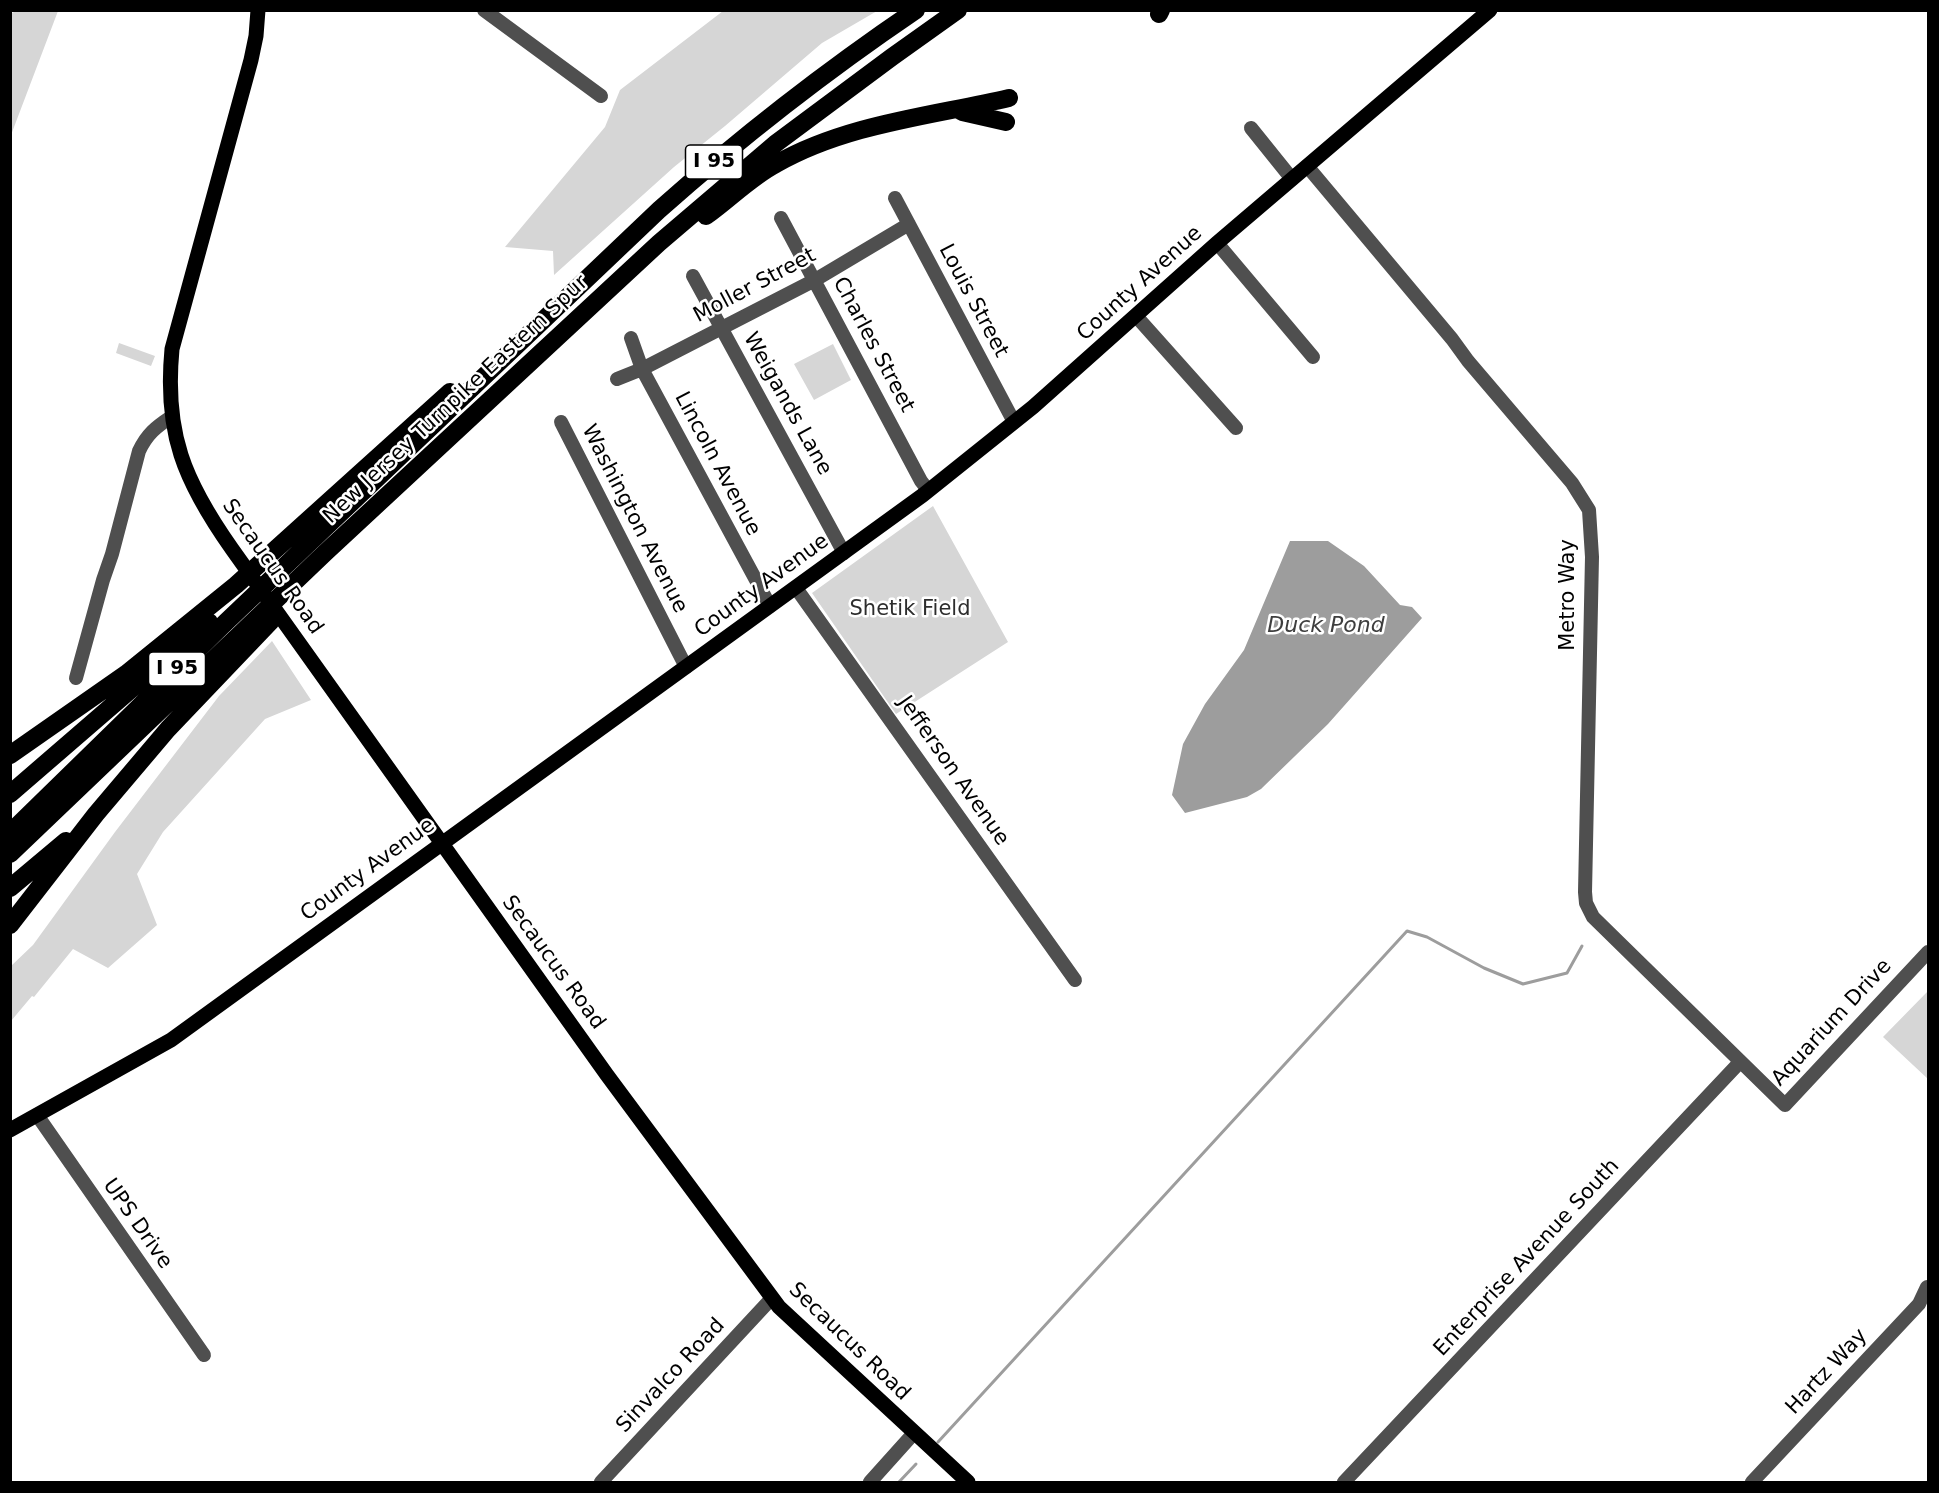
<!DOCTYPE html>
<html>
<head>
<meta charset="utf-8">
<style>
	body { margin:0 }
	#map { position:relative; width:1939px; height:1493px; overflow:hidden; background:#fff; font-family:"DejaVu Sans",sans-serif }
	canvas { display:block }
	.frame { position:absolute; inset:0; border:12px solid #000; pointer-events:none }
</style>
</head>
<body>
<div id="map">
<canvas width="1939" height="1493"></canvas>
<div class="frame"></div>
</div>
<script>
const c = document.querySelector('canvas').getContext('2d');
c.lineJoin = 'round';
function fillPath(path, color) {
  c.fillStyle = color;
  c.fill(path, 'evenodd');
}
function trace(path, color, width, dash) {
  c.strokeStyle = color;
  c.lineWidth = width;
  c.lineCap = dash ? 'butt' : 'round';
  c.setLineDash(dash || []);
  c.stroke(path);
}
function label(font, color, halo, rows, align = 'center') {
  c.font = font + ' "DejaVu Sans",sans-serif';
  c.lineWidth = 5;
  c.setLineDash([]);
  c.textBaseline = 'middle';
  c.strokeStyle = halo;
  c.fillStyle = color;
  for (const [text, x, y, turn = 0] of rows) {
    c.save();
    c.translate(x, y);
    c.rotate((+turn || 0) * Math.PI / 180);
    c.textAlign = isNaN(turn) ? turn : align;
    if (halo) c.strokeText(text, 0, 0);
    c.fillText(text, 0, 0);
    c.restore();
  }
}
const green = new Path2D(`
	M16,11H58L11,135L10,14Z
	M723,11H877L822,43L725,126L674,167L554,275L553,251L505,247L605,127L620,90Z
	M119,343L155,356L151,366L116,353Z
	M833,344L851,380L814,400L794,364Z
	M933,506L1008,642L896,714L812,593Z
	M272,641L311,700L265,719L163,832L137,874L157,925L108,968L73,949L34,997L32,996L11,1021V966L33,945L115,832L219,696Z
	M1928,991V1079L1883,1037Z`);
const water = new Path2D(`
	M1290,541H1328L1364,566L1400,605L1412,607L1422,618L1328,724L1261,789L1247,797L1185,813L1172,795L1183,744L1205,704L1244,650Z`);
const stream = new Path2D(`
	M938,1442L1407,931L1427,937L1484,968L1523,984L1567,973L1582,946
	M899,1482L916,1464`);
const minor = new Path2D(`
	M484,10L601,96
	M1251,128L1292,179
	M1307,166L1452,339L1468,361L1572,483L1589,510L1592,557L1585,892L1586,903L1593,917L1785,1105L1928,952
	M895,198L1014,422
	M781,218L921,481L928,490
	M1217,243L1313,357
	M693,276L844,553
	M1136,316L1236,428
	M631,338L642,369L770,606
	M617,379L642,369L815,280L909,224
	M561,422L686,667
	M796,588L1075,980
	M76,678L103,580L112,554L139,451C147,434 156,427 171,417
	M37,1115L204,1355
	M601,1482L772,1298
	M870,1482L914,1433
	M1344,1482L1740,1062
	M1752,1482L1919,1304L1927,1287`);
const major = new Path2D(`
	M258,10L256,36L251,60L172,349C164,433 184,481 232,549L607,1075L779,1307L968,1482
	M10,1130L171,1040L923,495L1033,407L1217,243L1490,10`);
const highway = new Path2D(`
	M1159,14L1161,10
	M962,112L1006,122
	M706,216C730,199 751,177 776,164C846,124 931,116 1009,98
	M10,755L126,674L236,585L450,392
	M10,794L209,622
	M10,833L226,622L659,210C740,138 826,71 916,10
	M10,854L326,552L659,243L775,144L892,57L958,10
	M10,888L66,841
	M10,925L96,814L168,729L271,621`);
const shields = [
	[714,162,57],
	[177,669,57]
];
const shieldNames = [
	["I 95",714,162],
	["I 95",177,669]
];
const streetNames = [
	["County Avenue",1140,284,-42],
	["Moller Street",755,286,-28],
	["Louis Street",973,301,62],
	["Charles Street",873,345,62],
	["New Jersey Turnpike Eastern Spur",456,400,-43],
	["Weigands Lane",787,404,61],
	["Lincoln Avenue",717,464,62],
	["Washington Avenue",634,519,63],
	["Secaucus Road",272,567,55],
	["County Avenue",762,586,-36],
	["Metro Way",1569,595,-90],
	["Jefferson Avenue",953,771,55],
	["County Avenue",368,870,-36],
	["Secaucus Road",553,963,54],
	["Aquarium Drive",1832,1023,-47],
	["UPS Drive",137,1224,55],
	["Enterprise Avenue South",1527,1258,-47],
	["Secaucus Road",849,1342,44],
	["Hartz Way",1827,1372,-47],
	["Sinvalco Road",671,1376,-47]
];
const parkNames = [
	["Shetik Field",910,610]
];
const waterNames = [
	["Duck Pond",1326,626]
];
fillPath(green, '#d6d6d6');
fillPath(water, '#9d9d9d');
trace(stream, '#9d9d9d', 3);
trace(minor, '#4f4f4f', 14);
trace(major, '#000', 15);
trace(highway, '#000', 18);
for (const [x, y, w] of shields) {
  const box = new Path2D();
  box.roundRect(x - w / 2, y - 17, w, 34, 4.5);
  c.fillStyle = '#fff';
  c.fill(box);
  trace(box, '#000', 1.5);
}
label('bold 20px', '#000', null, shieldNames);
label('21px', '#000', '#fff', streetNames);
label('21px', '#2d2d2d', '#fff', parkNames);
label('italic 22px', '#3e3e3e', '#fff', waterNames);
</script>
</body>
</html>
